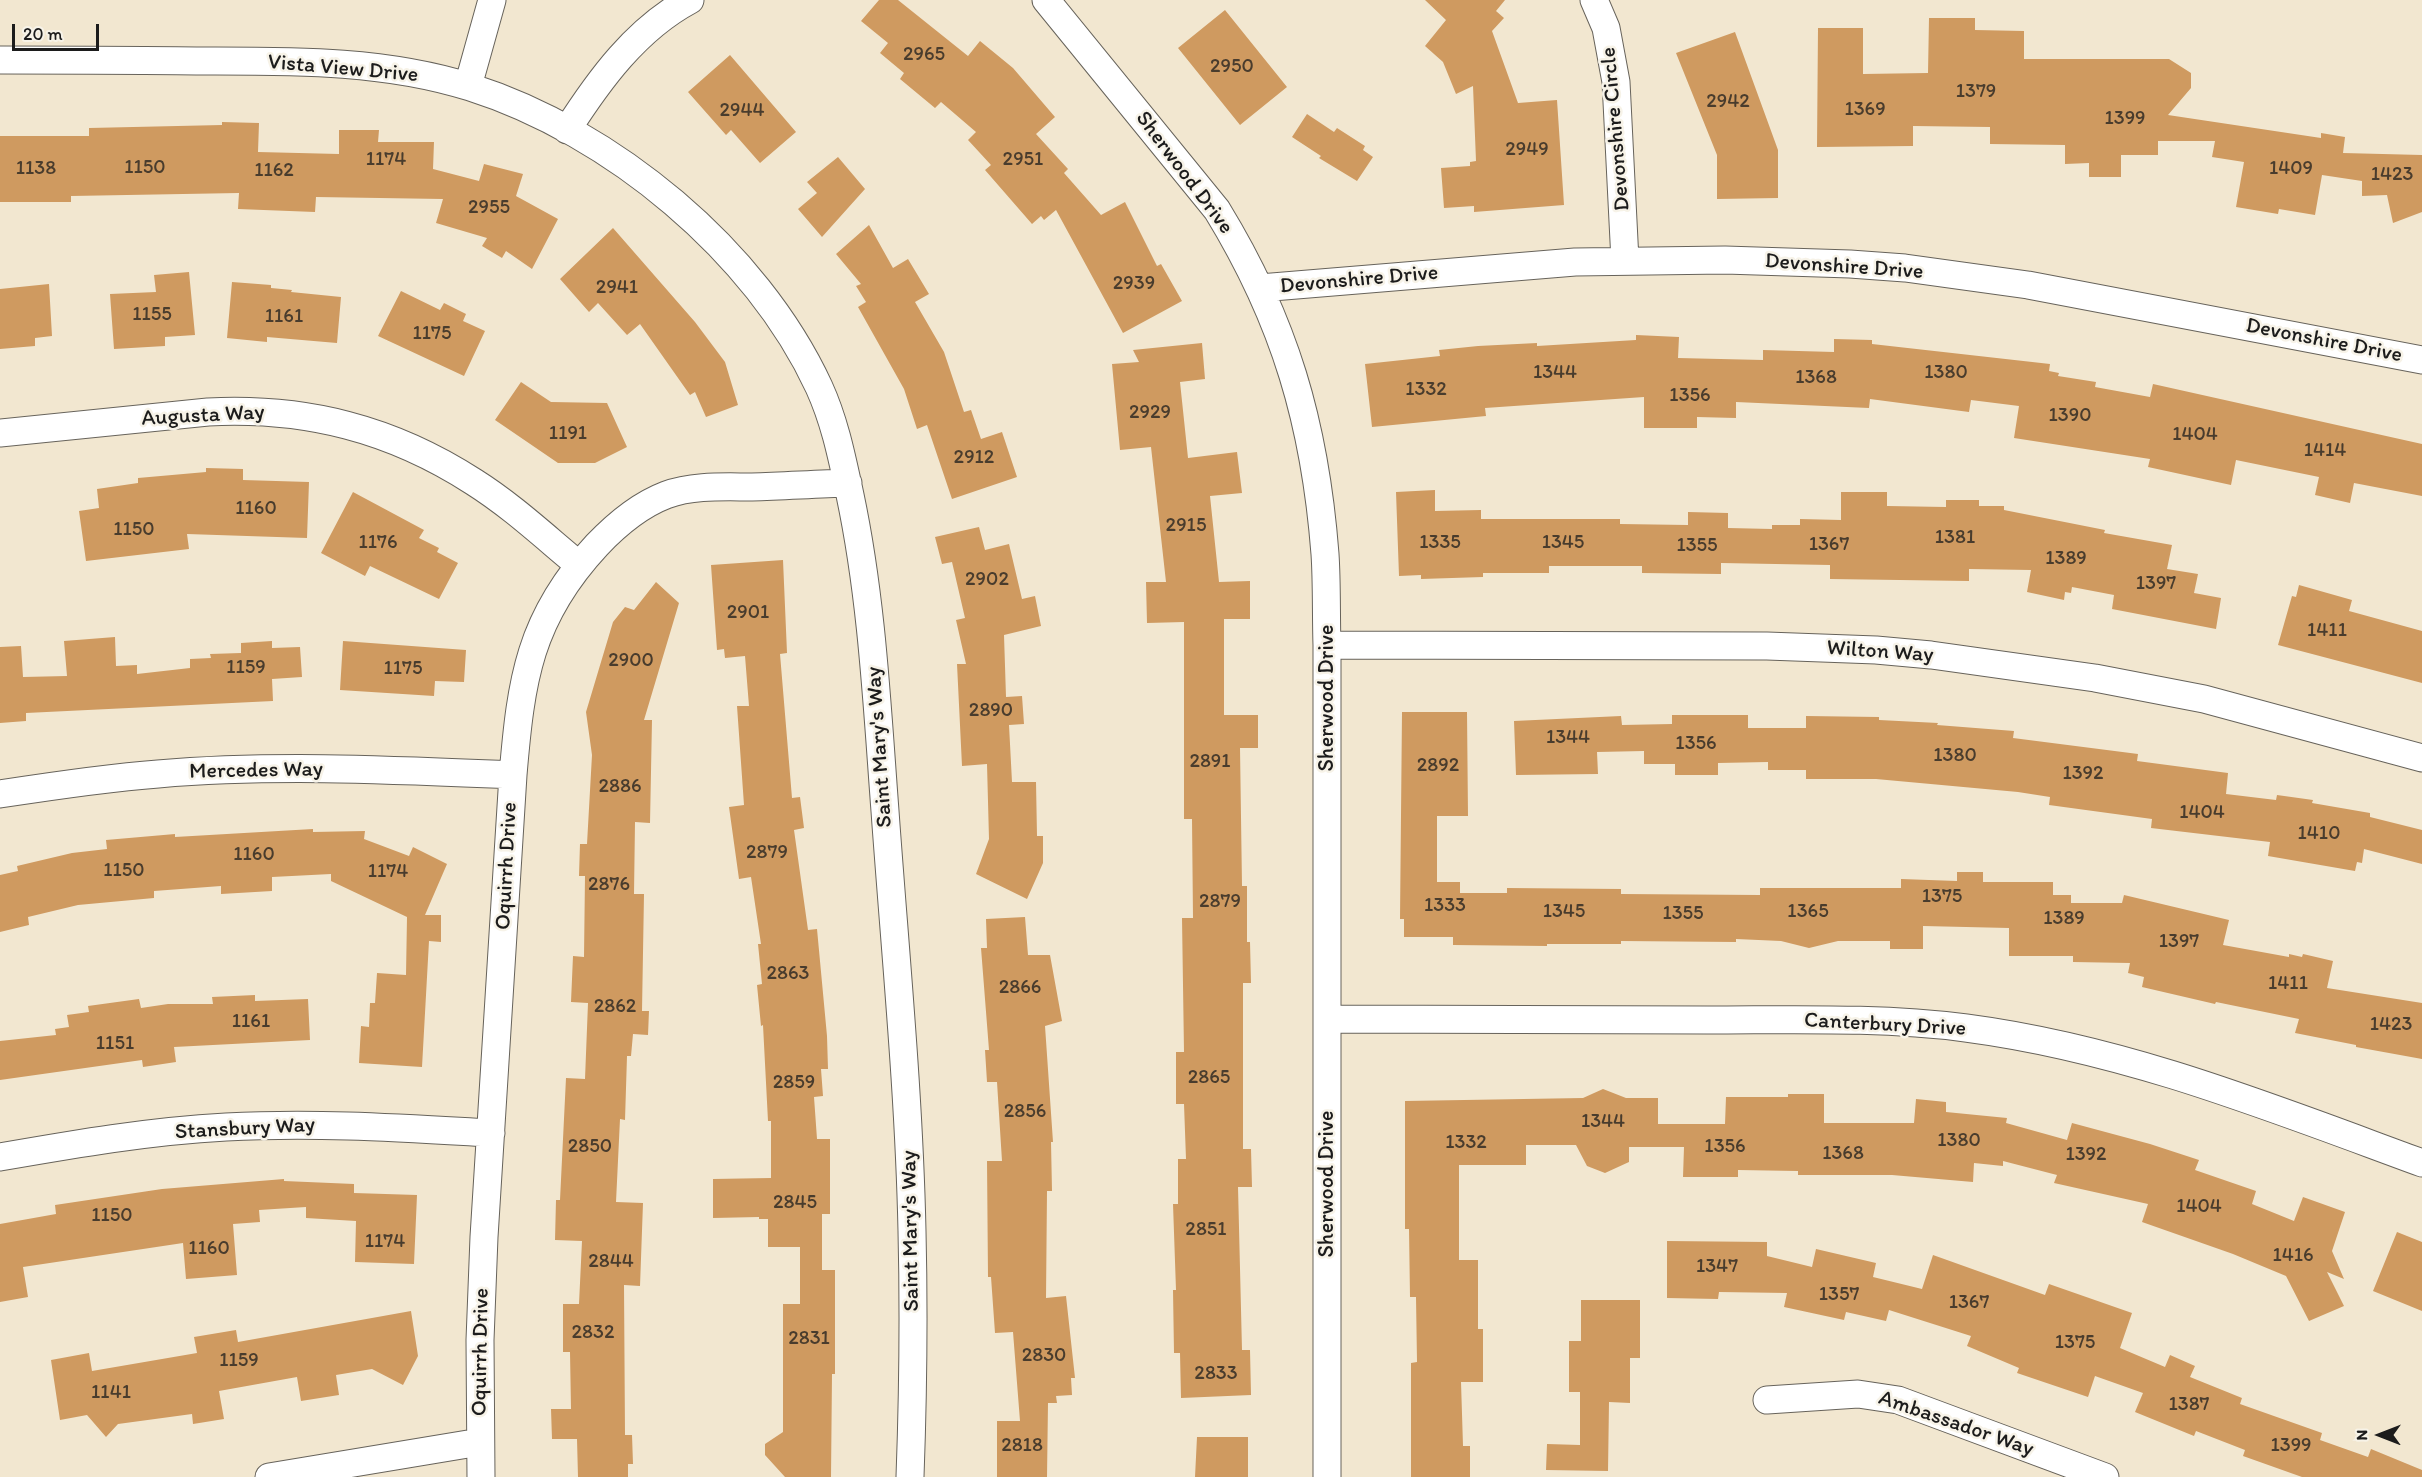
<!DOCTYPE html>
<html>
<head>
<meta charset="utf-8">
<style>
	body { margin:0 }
	#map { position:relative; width:2422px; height:1477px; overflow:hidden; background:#f2e7d0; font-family:Itim,sans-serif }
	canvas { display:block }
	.north { position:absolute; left:2350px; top:1405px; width:60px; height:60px; -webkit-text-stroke:4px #f7f3e8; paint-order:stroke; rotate:270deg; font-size:16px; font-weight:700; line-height:24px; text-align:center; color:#1c1c1c }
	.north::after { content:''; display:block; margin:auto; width:21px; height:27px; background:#1c1c1c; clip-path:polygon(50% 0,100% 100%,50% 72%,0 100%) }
	.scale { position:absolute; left:12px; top:24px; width:87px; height:27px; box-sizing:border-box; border:3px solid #1c1c1c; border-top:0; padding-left:8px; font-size:18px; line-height:21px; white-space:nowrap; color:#1c1c1c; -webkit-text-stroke:4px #f7f3e8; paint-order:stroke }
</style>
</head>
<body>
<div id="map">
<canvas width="2422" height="1477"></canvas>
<div class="north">N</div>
<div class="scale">20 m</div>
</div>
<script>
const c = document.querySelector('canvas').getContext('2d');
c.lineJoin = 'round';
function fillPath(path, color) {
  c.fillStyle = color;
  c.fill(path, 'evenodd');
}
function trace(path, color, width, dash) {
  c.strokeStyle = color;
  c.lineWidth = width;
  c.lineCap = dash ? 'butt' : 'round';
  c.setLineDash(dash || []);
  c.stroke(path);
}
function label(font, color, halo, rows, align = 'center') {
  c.font = font + ' Itim,sans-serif';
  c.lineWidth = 5;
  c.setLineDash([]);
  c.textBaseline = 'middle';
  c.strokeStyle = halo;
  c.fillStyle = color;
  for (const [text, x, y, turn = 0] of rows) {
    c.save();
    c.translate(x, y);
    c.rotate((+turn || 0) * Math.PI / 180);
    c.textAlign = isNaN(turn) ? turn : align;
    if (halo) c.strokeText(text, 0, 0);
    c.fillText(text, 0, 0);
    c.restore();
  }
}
const building = new Path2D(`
	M879,0H898L968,56L980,41L1013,68L1055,117L1036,134L1068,169L1064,173L1101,215L1125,202L1157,266L1161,264L1182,301L1123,333L1056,210L1044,220L1041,216L1032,224L985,170L991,165L968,140L976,132L941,102L935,108L900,79L904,73L880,53L888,43L861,21Z
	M1425,0H1505L1496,11L1504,18L1492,31L1518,103L1557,100L1564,205L1474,212V206L1444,208L1441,168L1470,166V162L1476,161L1473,86L1456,94L1443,62L1425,46L1446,20Z
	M1225,10L1287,87L1240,125L1178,48Z
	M1929,18H1975V30L2024,31V59H2169L2191,73V88L2168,115L2321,138V133L2345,137L2343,153L2422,155V212L2393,223L2387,195L2362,196V181L2322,175L2315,215L2279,209L2278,214L2236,207L2244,162L2212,157L2215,141H2158V155H2121V177H2089V163L2065,164V145L1990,144V127L1913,126V146L1817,147L1818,28H1863V74L1928,73Z
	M1735,32L1778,150V198L1717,199V155L1676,53Z
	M730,55L796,132L760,163L731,130L726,135L688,92Z
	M1307,114L1334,132L1337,128L1365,146L1363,150L1373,157L1357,181L1319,158L1321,156L1292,137Z
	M222,122L259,123L258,152L339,154V130H379L378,142H434L433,169L479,181L484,164L523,174L516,196L558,219L532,269L506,251L502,258L482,246L487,238L436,223L443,199L316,197L315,212L238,209L239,193L71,196V202H0V136H89V128L222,125Z
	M838,157L865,189L822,237L798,209L817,193L807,182Z
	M869,225L893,268L908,259L929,294L915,302L944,352L964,412L971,410L981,439L1002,432L1017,477L952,499L927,425L917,429L904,389L858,307L866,302L856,286L861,284L836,254Z
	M613,228L695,322L725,362L738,405L706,417L695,392L690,395L640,324L627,335L598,303L589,312L560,279Z
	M189,272L195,335L165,337V346L114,349L110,294L156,292L154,275Z
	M232,282L271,285V288L292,290L291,292L341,297L337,343L267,337V342L227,338Z
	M49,284L52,336L35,338V346L0,349V289Z
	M401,291L440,310L444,303L466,314L463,321L485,331L464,376L378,336Z
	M1636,335L1679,337L1678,358L1763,360V350L1834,352V339L1872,340V344L2050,364L2049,371L2059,373L2058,376L2096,382L2095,387L2150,397L2153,384L2422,444V496L2354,483L2350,503L2315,495L2319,477L2236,460L2231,485L2148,467L2150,459L2014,438L2019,406L1971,400L1969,412L1870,399L1869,408L1736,402V418L1697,417V428H1644V397L1485,408L1486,416L1372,427L1365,364L1440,356L1439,350L1478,346L1537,343V346L1636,340Z
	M1202,343L1205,379L1180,382L1188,458L1237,452L1242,493L1210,496L1219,582L1250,581V619H1224V715H1258V748H1240L1242,886H1247V942H1250L1251,983H1243V1149H1251L1252,1187H1238L1242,1350H1250L1251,1395L1181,1398L1180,1353H1174L1173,1290H1176L1173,1204H1178V1159H1186L1184,1104H1176V1052H1184L1182,918H1193L1192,819H1184V622L1147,623L1146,582H1166L1151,447L1120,450L1112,364L1139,362L1133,350Z
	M521,382L551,402L607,403L627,447L595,463H558L495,420Z
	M206,468L243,469V480L309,482L307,538L187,534L189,549L86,561L79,511L99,508L97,489L138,483V478L206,472Z
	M1435,490V511L1481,510V519H1620V524L1688,525V512L1728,513V528L1772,529V525H1800V519L1841,520V492H1887V506L1946,507V500H1979V506H2004V510L2105,530L2104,533L2172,545L2167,569L2198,574L2194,593L2221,598L2216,629L2112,609L2114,595L2072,587L2071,593L2065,592L2064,600L2027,592L2031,570L1969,569V581L1830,579V565L1721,563V574L1642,573V566H1549V573H1483V577L1421,579V575L1399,576L1396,492Z
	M353,492L424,530L419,538L439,548L437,552L458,563L439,599L370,566L365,576L321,553Z
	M979,527L985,550L1009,544L1022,599L1035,596L1041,626L1004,635L1006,697L1022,696L1024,724L1009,725L1012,782H1036L1037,836H1043V863L1027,899L976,874L989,839L987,764L962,766L957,664H966L956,620L965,618L952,562L942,564L935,537Z
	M783,560L787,653L780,654L792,798L800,797L804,828L794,830L808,930L817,929L827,1036L828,1069H821L823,1096L814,1097L817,1139H830V1214H822V1270H835V1374H832L831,1477H785L765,1455V1444L783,1432V1304H800V1247H768V1219H759V1217L713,1218V1179L771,1178V1121H768L763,1025L761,1026L757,985L762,984L758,944H761L751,877L739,879L729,807L744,805L737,706H749L745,656L725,658L724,649L717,650L711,565Z
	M656,582L679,603L644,720H652L650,823L635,822L634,894H644L642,1011H649L648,1035L633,1034L631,1056H627L625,1120L620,1119L616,1202L643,1203L640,1286L624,1285L625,1435H632L633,1464H628V1477H578L577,1439H552L551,1409H571L570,1352H563V1304H579L582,1241L555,1240L556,1200H560L566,1078L585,1079L588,1003L571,1002L573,956L584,957L585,876H579L580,844H587L592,755L586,712L613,622L625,607L634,610Z
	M2299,585L2352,600L2349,611L2422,631V683L2278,645L2292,596L2296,597Z
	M115,637L116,666L137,665V674L190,668V659L211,658L210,654L241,653V643L272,641V648L300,647L302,677L272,679L273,701L26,713V721L0,723V647L21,646L23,677L67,676L64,641Z
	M343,641L466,650L464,682L435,681L434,696L340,690Z
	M1402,712H1467L1468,816H1437V882H1460V893H1507V888L1621,889V894L1760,895V888H1901V879L1957,881V872H1983V882H2053V895H2071V903H2122L2124,895L2229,920L2223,945L2289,957V954L2302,957L2303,954L2333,961L2327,988L2422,1003V1059L2356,1047V1045L2295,1033L2299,1019L2216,1002L2215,1004L2142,987L2144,977L2128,973L2130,963L2073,962V956H2009V928L1923,926V949H1890V941H1838L1809,948L1781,941L1736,939V942L1621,941V944H1547V946L1453,945V937H1404V919H1400Z
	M1672,715H1748V728H1806V716L1879,717V720L1938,723L1937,725L2014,731L2013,738L2138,754L2137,761L2228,773L2226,794L2276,800L2277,795L2313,800L2312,803L2370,813V817L2422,830V864L2364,849L2362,863L2357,862L2355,871L2268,856L2270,842L2151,828L2152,819L2049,805L2050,797L2018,792L1876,779H1806V770H1768V762L1718,763V775H1675V764H1644V751L1597,752L1598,774L1516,775L1514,721L1621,716L1622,725L1672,724Z
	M313,829V832L365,831L364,839L409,856L413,847L447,864L425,915H441V942L429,941L422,1067L359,1063L361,1026L369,1027L370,1003H375L377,973L406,975L407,917L331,881V874L272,877V891L221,894V886L154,891V898L78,905L28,917L29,925L0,932V875L18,871L17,866L72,853L107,849L106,840L175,834V837Z
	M1025,917L1028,955H1050L1062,1021L1045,1026L1053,1142H1051L1052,1191H1047L1046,1298L1066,1296L1075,1378H1071L1072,1395L1056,1396L1057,1403H1048L1047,1477H997V1421H1020L1013,1332L995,1333L991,1277H988L987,1161H1002L997,1082H987L985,1050H989L981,948H987L986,919Z
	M255,995V1001L308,999L310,1040L174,1047L176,1062L143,1067L142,1060L0,1080V1041L56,1035L55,1029L69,1027L67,1015L89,1012L88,1006L139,999L141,1008L168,1004H213L212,997Z
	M1603,1089L1626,1098H1658V1124H1725L1726,1097H1788V1094H1824V1123H1914L1916,1099L1946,1102V1112L2007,1118L2006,1123L2067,1140L2072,1123L2150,1144L2199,1160L2195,1170L2256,1191L2252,1204L2294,1221L2303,1197L2345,1212L2332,1251L2344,1279L2327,1272L2344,1306L2309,1321L2286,1276L2233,1254L2142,1222L2148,1204L2054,1183L2057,1175L2003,1161V1166L1974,1163L1973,1182L1892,1175H1798V1171L1738,1170V1177H1683L1684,1147H1629V1162L1605,1173L1587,1166L1576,1145H1526V1165H1459V1260H1478V1329H1483V1382H1461L1463,1446H1470V1477H1411V1363L1417,1362L1416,1297H1410L1409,1229H1405V1101L1583,1098Z
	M284,1179V1181L354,1184V1193L417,1195L414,1264L355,1262L356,1221L306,1218V1207L259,1210L260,1222L233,1224L237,1275L186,1279L183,1243L23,1267L28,1297L0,1302V1224L56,1214L55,1205L162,1189Z
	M2397,1232L2422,1242V1311L2373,1291Z
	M1667,1241L1767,1242V1256L1812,1267L1816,1249L1876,1263L1873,1277L1922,1289L1933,1255L2045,1295L2049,1284L2132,1313L2120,1348L2165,1367L2170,1355L2195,1366L2190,1377L2242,1398L2240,1404L2322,1433L2320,1440L2368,1457L2371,1449L2422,1470V1477H2302L2243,1456L2245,1450L2196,1431L2194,1436L2135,1412L2143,1393L2095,1376L2088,1397L2017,1373L2019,1368L1967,1346L1971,1336L1889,1310L1886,1321L1846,1312L1844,1320L1784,1307L1787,1293L1719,1292L1718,1299L1667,1298Z
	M1581,1300H1640V1358H1630V1403L1609,1402L1608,1471L1546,1470L1547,1444L1580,1445V1392H1569V1341H1581Z
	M411,1311L418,1356L403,1385L372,1369L336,1375L339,1395L301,1401L297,1377L219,1391L224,1419L193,1424L192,1414L118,1424L106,1437L87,1415L60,1420L51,1360L89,1353L92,1371L197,1353L194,1337L236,1330L238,1342Z
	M1197,1437H1248V1477H1195Z`);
const street = new Path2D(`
	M1046,0L1217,210C1285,321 1315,424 1325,554C1327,584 1326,615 1327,645V1477
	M1594,0L1606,28L1616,82L1625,261
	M0,60C68,60 137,60 205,61C293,61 385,60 470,87C612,132 756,251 819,387C835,422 842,458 850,495C872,599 877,705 885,811C895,951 909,1091 912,1231C914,1313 913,1395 910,1477
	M468,86L492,0
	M567,130C599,80 636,29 690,0
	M1260,288L1575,262L1725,260L1850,264L1905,268L2028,285L2422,360
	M0,433L208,412C306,407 392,429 474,482C512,506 545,537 579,565
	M1327,645L1767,646L1876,650L1931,655L2095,678L2204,699L2422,758
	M0,794C52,786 105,778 158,774C276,764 394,770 513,775
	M1327,1019C1454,1019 1581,1020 1708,1020C1794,1020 1881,1017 1966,1028C2126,1049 2272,1108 2422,1163
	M0,1157C75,1144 150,1131 226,1127C315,1122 403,1128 491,1133
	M1767,1400L1858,1394L1898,1400L2105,1477
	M269,1477L480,1442
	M481,1477L480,1340L484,1237L513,775C521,680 529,618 597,545C616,525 640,505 666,495C693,485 724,487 752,487C784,486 816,484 848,483`);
const numberNames = [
	["2965",924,55],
	["2950",1232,67],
	["1379",1976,92],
	["2942",1728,102],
	["1369",1865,110],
	["2944",742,111],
	["1399",2125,119],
	["2949",1527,150],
	["1174",386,160],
	["2951",1023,160],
	["1150",145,168],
	["1138",36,169],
	["1409",2291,169],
	["1162",274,171],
	["1423",2392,175],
	["2955",489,208],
	["2939",1134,284],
	["2941",617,288],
	["1155",152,315],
	["1161",284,317],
	["1175",432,334],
	["1344",1555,373],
	["1380",1946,373],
	["1368",1816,378],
	["1332",1426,390],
	["1356",1690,396],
	["2929",1150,413],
	["1390",2070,416],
	["1191",568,434],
	["1404",2195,435],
	["1414",2325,451],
	["2912",974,458],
	["1160",256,509],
	["2915",1186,526],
	["1150",134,530],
	["1381",1955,538],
	["1176",378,543],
	["1335",1440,543],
	["1345",1563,543],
	["1367",1829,545],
	["1355",1697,546],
	["1389",2066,559],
	["2902",987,580],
	["1397",2156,584],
	["2901",748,613],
	["1411",2327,631],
	["2900",631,661],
	["1159",246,668],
	["1175",403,669],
	["2890",991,711],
	["1344",1568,738],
	["1356",1696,744],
	["1380",1955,756],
	["2891",1210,762],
	["2892",1438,766],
	["1392",2083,774],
	["2886",620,787],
	["1404",2202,813],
	["1410",2319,834],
	["2879",767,853],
	["1160",254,855],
	["1150",124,871],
	["1174",388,872],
	["2876",609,885],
	["1375",1942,897],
	["2879",1220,902],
	["1333",1445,906],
	["1345",1564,912],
	["1365",1808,912],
	["1355",1683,914],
	["1389",2064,919],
	["1397",2179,942],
	["2863",788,974],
	["1411",2288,984],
	["2866",1020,988],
	["2862",615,1007],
	["1161",251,1022],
	["1423",2391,1025],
	["1151",115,1044],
	["2865",1209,1078],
	["2859",794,1083],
	["2856",1025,1112],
	["1344",1603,1122],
	["1380",1959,1141],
	["1332",1466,1143],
	["2850",590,1147],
	["1356",1725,1147],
	["1368",1843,1154],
	["1392",2086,1155],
	["2845",795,1203],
	["1404",2199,1207],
	["1150",112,1216],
	["2851",1206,1230],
	["1174",385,1242],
	["1160",209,1249],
	["1416",2293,1256],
	["2844",611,1262],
	["1347",1717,1267],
	["1357",1839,1295],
	["1367",1969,1303],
	["2832",593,1333],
	["2831",809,1339],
	["1375",2075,1343],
	["2830",1044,1356],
	["1159",239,1361],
	["2833",1216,1374],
	["1141",111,1393],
	["1387",2189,1405],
	["2818",1022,1446],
	["1399",2291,1446]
];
const streetNames = [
	["Vista View Drive",343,69,5],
	["Devonshire Circle",1616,129,-95],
	["Sherwood Drive",1184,173,53],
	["Devonshire Drive",1844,267,4],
	["Devonshire Drive",1359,280,-5],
	["Devonshire Drive",2324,341,11],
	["Augusta Way",203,416,-3],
	["Wilton Way",1880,652,4],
	["Sherwood Drive",1327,698,-90],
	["Saint Mary's Way",880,747,-94],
	["Mercedes Way",256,771,-1],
	["Oquirrh Drive",507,866,-87],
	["Canterbury Drive",1885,1025,3],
	["Stansbury Way",245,1129,-3],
	["Sherwood Drive",1327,1184,-90],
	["Saint Mary's Way",911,1231,-91],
	["Oquirrh Drive",481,1352,-89],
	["Ambassador Way",1956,1424,19]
];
fillPath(building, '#cf9a60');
trace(street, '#67635b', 29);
trace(street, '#fff', 27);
label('20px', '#493c2d', null, numberNames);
label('22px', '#1c1c1c', '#f7f3e8', streetNames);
</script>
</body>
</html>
